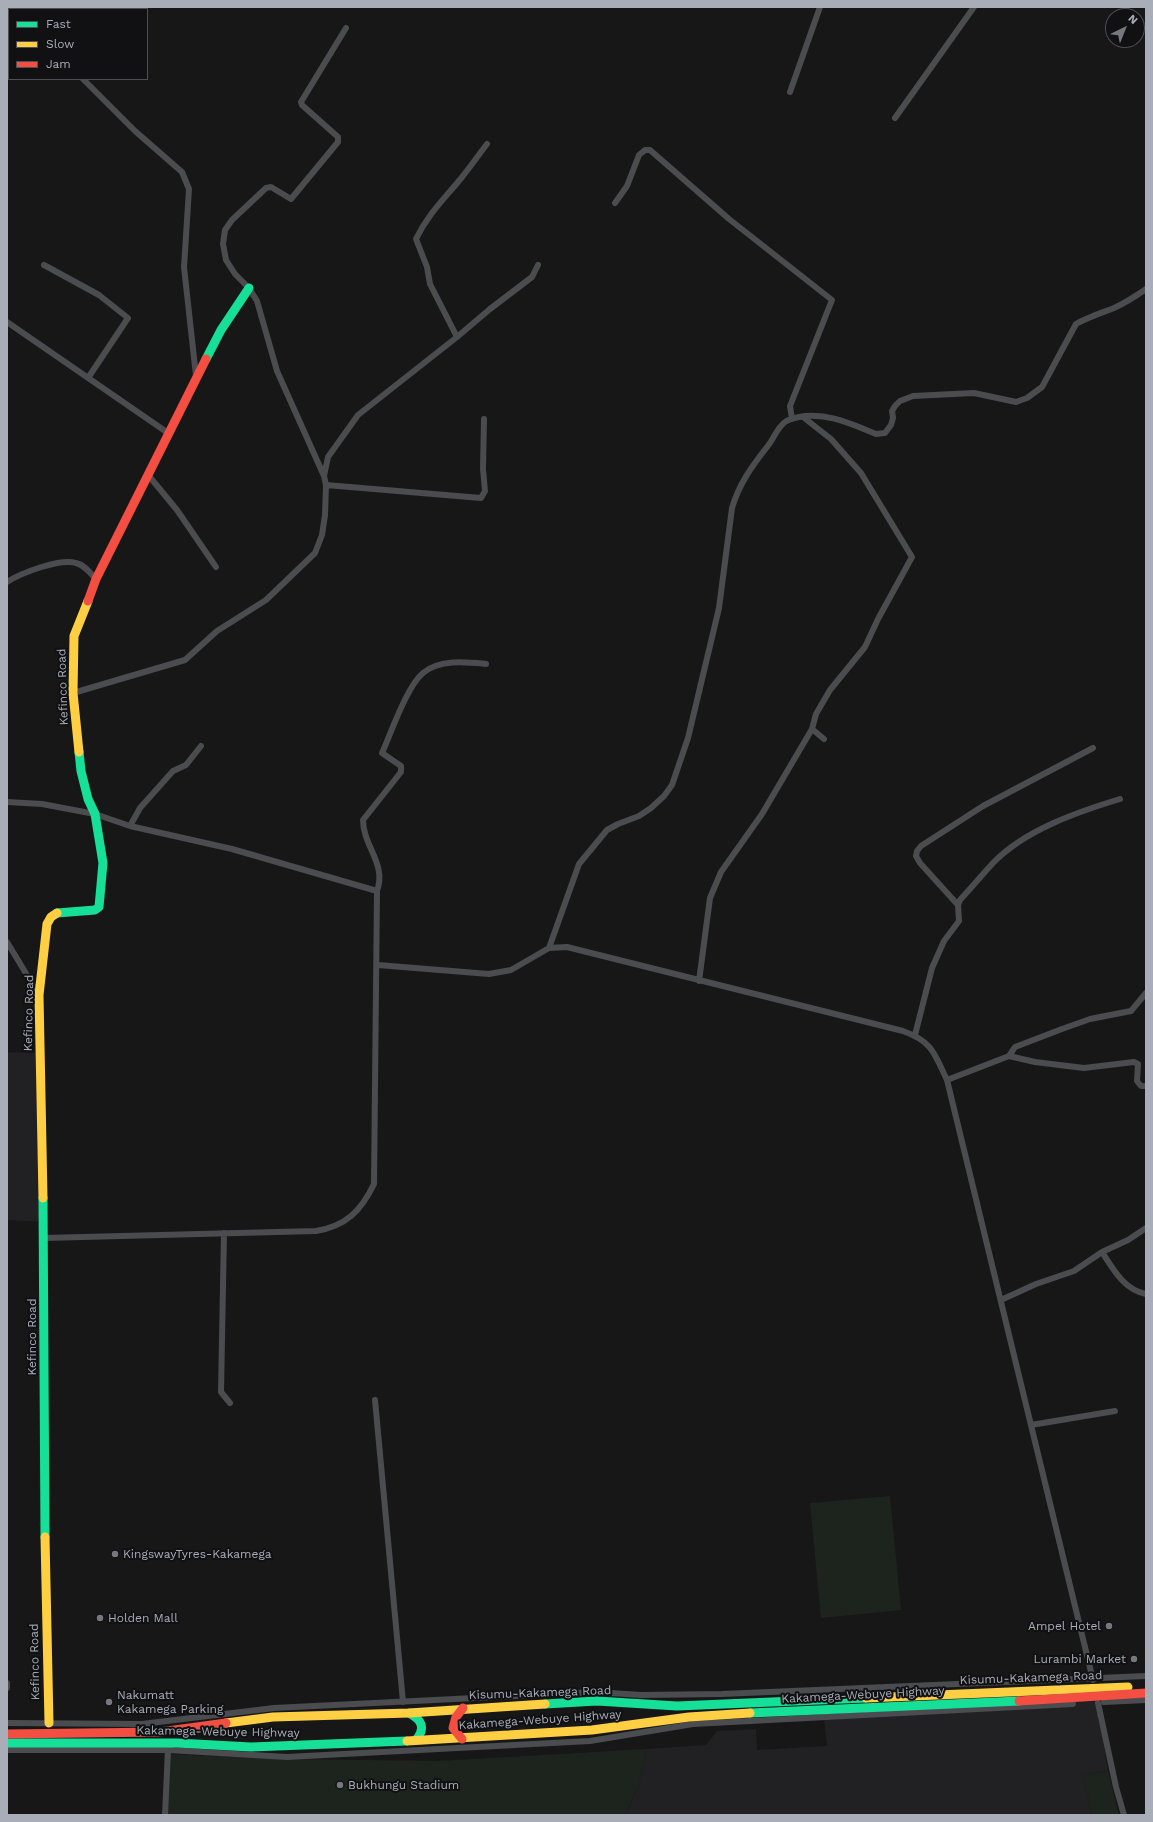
<!DOCTYPE html>
<html>
<head>
<meta charset="utf-8">
<style>
	body { margin:0 }
	#map { position:relative; width:1153px; height:1822px; overflow:hidden; background:#171717; font-family:"Work Sans",sans-serif }
	canvas { display:block }
	.frame { position:absolute; inset:0; border:8px solid #a8adb8; pointer-events:none }
	.legend { position:absolute; left:8px; top:8px; width:140px; height:72px; box-sizing:border-box; background:#111113; border:1px solid #4d4f55; margin:0; padding:5px 7px; list-style:none; font-size:12px; color:#a8adb8 }
	.legend li { display:flex; align-items:center; gap:8px; height:20px }
	.legend b { width:20px; border:1px solid #4d4f55 }
	.north { position:absolute; left:1105px; top:8px; width:40px; height:40px; box-sizing:border-box; background:#111113; border:1px solid #4d4f55; border-radius:50%; rotate:43deg; font-size:11px; font-weight:700; line-height:16px; text-align:center; color:#a8adb8 }
	.north::after { content:''; display:block; margin:auto; width:14px; height:18px; background:#757880; clip-path:polygon(50% 0,100% 100%,50% 72%,0 100%) }
</style>
</head>
<body>
<div id="map">
<canvas width="1153" height="1822"></canvas>
<div class="frame"></div>
<ul class="legend">
<li><b style="height:5px;background:#16e098"></b>Fast</li>
<li><b style="height:5px;background:#ffcf43"></b>Slow</li>
<li><b style="height:5px;background:#f24e42"></b>Jam</li>
</ul>
<div class="north">N</div>
</div>
<script>
const c = document.querySelector('canvas').getContext('2d');
c.lineJoin = 'round';
function fillPath(path, color) {
  c.fillStyle = color;
  c.fill(path, 'evenodd');
}
function trace(path, color, width, dash) {
  c.strokeStyle = color;
  c.lineWidth = width;
  c.lineCap = dash ? 'butt' : 'round';
  c.setLineDash(dash || []);
  c.stroke(path);
}
function label(font, color, halo, rows, align = 'center') {
  c.font = font + ' "Work Sans",sans-serif';
  c.lineWidth = 4;
  c.setLineDash([]);
  c.textBaseline = 'middle';
  c.strokeStyle = halo;
  c.fillStyle = color;
  for (const [text, x, y, turn = 0] of rows) {
    c.save();
    c.translate(x, y);
    c.rotate((+turn || 0) * Math.PI / 180);
    c.textAlign = isNaN(turn) ? turn : align;
    if (halo) c.strokeText(text, 0, 0);
    c.fillText(text, 0, 0);
    c.restore();
  }
}
const built = new Path2D(`
	M7,1052L41,1053L44,1222L7,1220Z
	M1096,1698L1108,1771L1083,1775L1092,1815H625L639,1785L647,1749L706,1745L717,1731L756,1729L757,1750L827,1746L824,1718Z`);
const green = new Path2D(`
	M890,1496L901,1610L821,1618L810,1503Z
	M647,1749L639,1785L625,1815H166L164,1754L288,1759L438,1761Z
	M1108,1771L1119,1815H1092L1083,1775Z`);
const street = new Path2D(`
	M7,14L9,15
	M83,79L135,131L182,172L189,189L184,267L196,376
	M790,92L820,7
	M895,118L974,7
	M615,203L627,186L639,155L645,150H650L729,219L832,300L790,406L792,419
	M44,265L99,295L128,318L88,378
	M7,322L168,433
	M457,337L430,284L427,267L416,239C427,216 442,201 458,182C468,170 477,157 487,144
	M149,476L177,510L216,567
	M324,476L277,371L257,301L249,288L235,274L226,260L223,244L225,230L232,220L266,188L271,187L291,199L338,142V137L302,105L301,102L346,28
	M326,485L481,498L485,491L483,469L484,419
	M7,582C21,573 60,558 76,563C85,565 90,573 96,579
	M73,693L185,660L217,631L266,600L315,553L322,535L325,515L326,485L324,476L328,457L358,415L457,337L490,309L532,277L538,265
	M812,729L824,739
	M7,802L42,804L95,814L130,826L232,849L377,891
	M130,826L140,808L173,771L186,765L201,746
	M958,905L920,863L916,856L917,851L921,846L983,806L1093,748
	M7,942L39,995
	M549,948L579,864L607,830L618,824L639,816L651,808L664,796L672,785L688,738L719,608L732,508C739,484 752,466 767,447C774,439 776,429 785,422C789,419 794,418 799,417C827,412 851,424 876,434L885,433L891,425L893,418L892,411L895,406L900,401L913,396L974,393L1016,402L1027,398L1042,387L1076,324C1088,317 1101,313 1114,308C1125,303 1136,296 1146,289
	M378,965L489,974L511,970L549,948L567,947L903,1031C933,1042 934,1053 947,1080L1093,1680
	M699,981L710,898L721,872L762,814L812,729L816,714L830,690L865,647L878,619L912,557L861,473L831,439L803,417
	M915,1035L932,968L944,941L959,921L958,905L960,900C971,888 982,875 993,863C1025,830 1077,812 1120,799
	M1009,1056L1015,1047L1062,1029L1090,1019L1131,1011L1146,993
	M947,1080L1009,1056L1035,1062L1084,1068L1134,1062L1138,1064L1137,1081L1141,1086H1146
	M224,1233L221,1392L230,1403
	M44,1238L316,1231C346,1226 361,1211 374,1184L377,891C387,864 363,846 363,820L401,772V766L382,753C391,733 407,686 423,673C440,659 466,662 486,664
	M1102,1252L1128,1240L1146,1228
	M1001,1300L1036,1284L1074,1271L1102,1252C1113,1269 1124,1290 1146,1294
	M375,1400L403,1702
	M1031,1425L1115,1411
	M7,1683V1688
	M1104,1702L1146,1700
	M1098,1703L1116,1787L1124,1815
	M7,1723L142,1724L274,1708L595,1692L641,1695L722,1694L1146,1676
	M7,1750H168L287,1757L590,1741L693,1724L1073,1704
	M165,1815L168,1750L171,1749`);
const fast = new Path2D(`
	M206,359L221,330L249,288
	M57,913L95,910L99,907L103,863L95,814L88,799L81,771L79,752
	M43,1198L45,1537
	M545,1704L597,1701L677,1706L866,1698
	M409,1713C422,1720 426,1728 416,1740
	M750,1713L1019,1701
	M7,1743H177L251,1747L407,1741`);
const slow = new Path2D(`
	M79,752L73,693L74,636L88,601
	M43,1198L39,995L47,924L51,917L57,913
	M45,1537L49,1723
	M866,1698L1128,1687
	M226,1723L273,1717L409,1713L545,1704
	M407,1741L592,1730L689,1717L750,1713`);
const jam = new Path2D(`
	M88,601L96,579L206,359
	M1019,1701L1146,1693
	M7,1734L160,1732L226,1723
	M462,1739L453,1728L456,1717L463,1708`);
const markers = [
	[115,1554,4,"#757880"],
	[100,1618,4,"#757880"],
	[1109,1626,4,"#757880"],
	[1134,1659,4,"#757880"],
	[109,1702,4,"#757880"],
	[340,1785,4,"#757880"]
];
const streetNames = [
	["Kefinco Road",63,687,-92],
	["Kefinco Road",29,1013,-89],
	["Kefinco Road",32,1337,-90],
	["Kefinco Road",35,1662,-91],
	["Kisumu-Kakamega Road",1031,1678,-2],
	["Kisumu-Kakamega Road",540,1693,-2],
	["Kakamega-Webuye Highway",863,1695,-3],
	["Kakamega-Webuye Highway",540,1720,-4],
	["Kakamega-Webuye Highway",218,1732,1]
];
const poiNames = [
	["KingswayTyres-Kakamega",123,1554],
	["Holden Mall",108,1618],
	["Ampel Hotel",1101,1626,"right"],
	["Lurambi Market",1126,1659,"right"],
	["Nakumatt",117,1695],
	["Kakamega Parking",117,1709],
	["Bukhungu Stadium",348,1785]
];
fillPath(built, '#212123');
fillPath(green, '#1d241e');
trace(street, '#4b4c50', 6);
trace(fast, '#16e098', 9);
trace(slow, '#ffcf43', 9);
trace(jam, '#f24e42', 9);
for (const [x, y, r, color] of markers) {
  const dot = new Path2D();
  dot.arc(x, y, r, 0, 2 * Math.PI);
  c.fillStyle = color;
  c.fill(dot);
  trace(dot, '#111113', 1.5);
}
label('12px', '#a8adb8', '#111113', streetNames);
label('12px', '#a8adb8', '#111113', poiNames, 'left');
</script>
</body>
</html>
